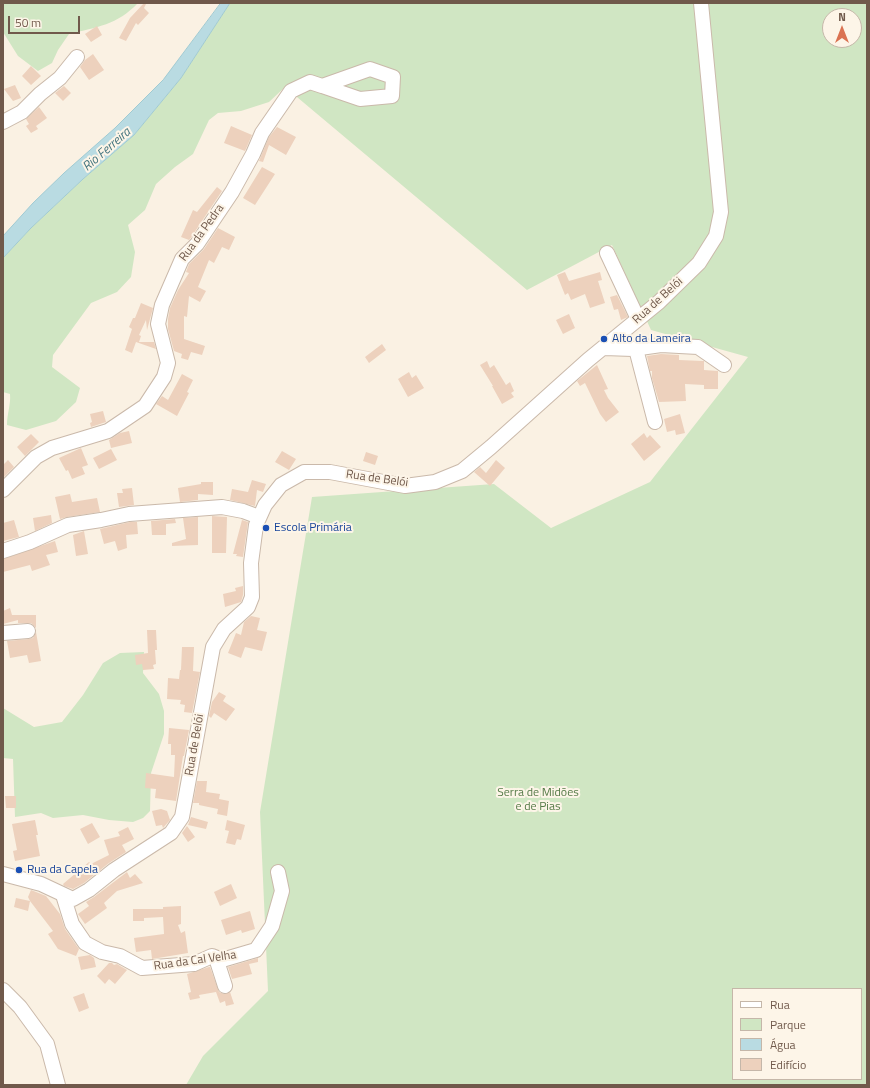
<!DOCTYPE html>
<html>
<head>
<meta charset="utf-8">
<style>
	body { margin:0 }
	#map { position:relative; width:870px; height:1088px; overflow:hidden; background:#faf1e3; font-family:"Titillium Web",sans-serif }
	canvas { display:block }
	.frame { position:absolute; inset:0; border:4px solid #70594b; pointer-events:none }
	.legend { position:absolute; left:732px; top:988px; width:130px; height:92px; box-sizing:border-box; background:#fdf5e8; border:1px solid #c5b7a9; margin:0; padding:5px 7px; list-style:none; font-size:12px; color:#70594b }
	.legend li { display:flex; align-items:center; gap:8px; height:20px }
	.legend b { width:20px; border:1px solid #c5b7a9 }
	.north { position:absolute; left:822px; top:8px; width:40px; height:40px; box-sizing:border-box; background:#fdf5e8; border:1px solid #c5b7a9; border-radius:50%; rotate:0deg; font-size:11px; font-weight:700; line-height:16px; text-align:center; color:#70594b }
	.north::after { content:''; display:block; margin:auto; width:14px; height:18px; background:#da7251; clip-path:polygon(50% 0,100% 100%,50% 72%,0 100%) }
	.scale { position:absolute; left:8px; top:16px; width:72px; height:18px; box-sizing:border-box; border:2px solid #70594b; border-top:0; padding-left:5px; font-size:12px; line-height:14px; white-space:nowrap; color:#70594b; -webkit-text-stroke:3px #fdf5e8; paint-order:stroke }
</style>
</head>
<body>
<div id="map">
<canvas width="870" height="1088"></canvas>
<div class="frame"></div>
<ul class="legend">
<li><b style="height:5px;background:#fff"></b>Rua</li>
<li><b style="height:11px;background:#d0e6c3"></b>Parque</li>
<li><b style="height:11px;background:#b9dbe2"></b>Água</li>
<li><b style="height:11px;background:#edd1bd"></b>Edifício</li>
</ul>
<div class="north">N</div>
<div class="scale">50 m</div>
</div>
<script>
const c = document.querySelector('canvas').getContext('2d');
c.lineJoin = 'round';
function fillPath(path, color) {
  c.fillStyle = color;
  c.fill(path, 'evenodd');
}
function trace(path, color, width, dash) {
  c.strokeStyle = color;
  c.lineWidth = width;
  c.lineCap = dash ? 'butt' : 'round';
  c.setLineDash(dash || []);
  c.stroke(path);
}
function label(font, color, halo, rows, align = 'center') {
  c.font = font + ' "Titillium Web",sans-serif';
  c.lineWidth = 4;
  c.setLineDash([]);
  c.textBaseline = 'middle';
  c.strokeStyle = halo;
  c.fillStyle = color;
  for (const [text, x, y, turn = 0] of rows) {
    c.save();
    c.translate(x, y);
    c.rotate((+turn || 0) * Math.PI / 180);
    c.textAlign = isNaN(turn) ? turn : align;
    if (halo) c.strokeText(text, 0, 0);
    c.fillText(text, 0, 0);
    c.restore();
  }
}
const green = new Path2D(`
	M3,3H138C117,25 97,27 69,34L58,50L52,63L38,71L18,56L3,32Z
	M230,3H867V1085H186L203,1056L268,991L260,812L312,497L494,484L551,528L650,482L748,357L651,330L612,245L527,290L285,87L269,102L241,111L218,113L209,120L193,154L175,167L156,184L145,210L128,225L135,252L131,277L117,292L91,303L53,355L52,367L80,388L76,402L56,421L26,430L7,425C7,414 11,404 10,394L3,392V258L31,228L83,179L134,135L181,78ZM830,16H854V40H830ZM733,989H861V1079H733Z
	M144,652L143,673L159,694L164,711V734L151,773L150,811L143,818L133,822L109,820L83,815L53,818L41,813L15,817L13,759L3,758V708L34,727L62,722L83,695L103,663L120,653Z`);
const water = new Path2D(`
	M221,3H230L181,78L134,135L83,179L31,228L3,258V236L33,203L64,173L115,128L163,80Z`);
const building = new Path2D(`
	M144,3L146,4L144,8L149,13L138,25L136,23L126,41L119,38L130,18Z
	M97,26L102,35L91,42L85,34Z
	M93,54L104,70L89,80L80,67L85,60Z
	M31,66L41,76L31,85L22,76Z
	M15,85L21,98L13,101L4,89Z
	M64,86L71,93L63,101L55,93Z
	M39,107L47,118L36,126L38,129L31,133L26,126L29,124L26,119Z
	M231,126L252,135L245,151L224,143Z
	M277,127L296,137L286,155L269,145L263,162L259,161L269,137Z
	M262,167L275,174L255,205L243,198Z
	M217,187L222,191L190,239L189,240L181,237L193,210L197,212Z
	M218,228L235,237L229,250L222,247L214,263L209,260L198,287L206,291L200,302L189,296L187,317L184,316V339L205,346L202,355L191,352L188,360L181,358L182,354L174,351L168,329V319L170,308L178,290L189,273L186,272L189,264L204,249Z
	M565,272L569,281L600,272L602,280L598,281L605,303L590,308L585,294L571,300L568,293L565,295L557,275Z
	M617,295L628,317L621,320L618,309L614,310L610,297Z
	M141,303L153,308L147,330L146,320L139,335L141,336L139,342H154L156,349L136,342L132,353L125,350L132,329L129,327L133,318H135Z
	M569,314L575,328L563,334L556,320Z
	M382,344L386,350L369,363L365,357Z
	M661,354L679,355V360L703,361H704V370L718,371V389H704V385L685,384L686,401L659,402L652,378V371H650L647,356Z
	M487,361L490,368L494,365L506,385L510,382L514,391L511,393L514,397L502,404L492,386H493L480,365Z
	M597,365L608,389L604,390L608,398L619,412L606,422L600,414L585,383L580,386L577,381Z
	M409,372L412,378L416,375L424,388L408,397L398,379Z
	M182,374L193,380L187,392L189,393L177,416L156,404L162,396L168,400Z
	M103,411L106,422L91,427L90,423L92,422L90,414Z
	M680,414L685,433L676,435L675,430L667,432L664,419Z
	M129,431L132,443L111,448L109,440L120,433Z
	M644,433L647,438L650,435L661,447L644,461L631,444Z
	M31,434L39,442L25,456L17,447Z
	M81,448L88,465L82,467L85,474L72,479L68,470L66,471L59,458Z
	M111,449L117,460L99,469L93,458Z
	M282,451L296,459L289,470L275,462Z
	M366,452L378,456L375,465L363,461Z
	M8,460L14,467L3,478V465Z
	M496,460L505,468L490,486L474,472L480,467L486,473Z
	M252,480L266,484L263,492L257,490L255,506L230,500L232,489L248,492Z
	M201,482H213V495L198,494V500L180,502L178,488L201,484Z
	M132,488L134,505L119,507L117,493H123L122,489Z
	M70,494L72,502L97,498L100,512L67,517L60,519L55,497Z
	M51,515L52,523L35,531L33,518Z
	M212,516L227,517L226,553H212Z
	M198,517V545L172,546V543L186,539L183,518Z
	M175,519L176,523L166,524V535H152L151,521Z
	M14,520L19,537L3,541V523Z
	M242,520L248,522L243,557L236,556L237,554H233Z
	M130,522H137L138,534L126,535L127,548L118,551L115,541L104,544L100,529Z
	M84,531L88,554L76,556L73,535Z
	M55,541L58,552L46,555L50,565L32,571L30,565L3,572V559Z
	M243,586V595L241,602L225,607L223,594L236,591L235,588Z
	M10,608L12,615H36V628L31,623H18V620L3,624V611Z
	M251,616L260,618L257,630L267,632L262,651L245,647L241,658L228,653L236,633L241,635L244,622Z
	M147,630H156L157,650H155L156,664L153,665L154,669L143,670L142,664L136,665L135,655L148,653Z
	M36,632L41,661L29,663L27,655L10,658L7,641L29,639L33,638Z
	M182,647H194L193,671L200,672L192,713L184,712L185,705L180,704L181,700L167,699L168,678L179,679L180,670H181Z
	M219,692L226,696L223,701L235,709L226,721L214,713L211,718L209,716L212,702Z
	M169,728L189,730L184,756H183L176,801L155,798L156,789L145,788L146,773L174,777L175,755H171V744H168Z
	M197,781H207L206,792L220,794L219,799L229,801L227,816L217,814L218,809L199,805V803H193Z
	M5,796H16V808H6Z
	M161,809L167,811L170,820L163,828L162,825L156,826L152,811Z
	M191,817L208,822L206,829L188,825Z
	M35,820L38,835H36L40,856L15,861L13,851L17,850L12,824Z
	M227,820L245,825L241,840L237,839L235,845L226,843L229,831L225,830Z
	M92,823L100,837L88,844L80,829Z
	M187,826L195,837L188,842L182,833Z
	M128,827L134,839L122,845L126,852L109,863L84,883L73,889L64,886L63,884L89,862L91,864L109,855L104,840L120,836L118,832Z
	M127,872L130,878L135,874L143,883L117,891L104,903L107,908L85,924L78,914L89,906L86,902L94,897Z
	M231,884L237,898L220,906L214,892Z
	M31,890L46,896L60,914L65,929L79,949L76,956L58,949L48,934L53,931L30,901L28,911L14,907L16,898L30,901L28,897Z
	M181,906V924L178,925L181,933L185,931L188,953L152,959L151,950L136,952L134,938L164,934L163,917L144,918V921H133V909H163V907Z
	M250,911L255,929L242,933L241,930L226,935L221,920Z
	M90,955L94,958L96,967L81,970L78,957Z
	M258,958V962L249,964L252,974L232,979L228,967Z
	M109,963H112L114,965L117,964L127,970L115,984L109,979L105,984L97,976Z
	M209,967H210L219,992L224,994L230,992L234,1004L226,1006L225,1001L220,1003L216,992L199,995L200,998L190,1000L188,993L191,992L187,974Z
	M84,993L89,1008L79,1012L73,997Z`);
const minor = new Path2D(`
	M3,122L22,112L40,94L60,78L77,57
	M607,253L638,319
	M604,348L633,349L661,345L698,347L724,365
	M636,349L655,422
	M3,490L36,457L52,448L108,431L145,406L164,377L168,363L158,324L162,305L182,259L197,244L232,192L253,154L262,133L291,91L310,82L322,86L370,69L393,77L392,96L360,99L322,86
	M3,551L30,542L68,525L101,520L129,514L222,507L243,511L259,517
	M3,633L28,631
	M3,874L41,884L73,899L89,890L114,870L171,833L182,817L213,647L224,629L248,607L252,597L251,563L256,525L265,505L281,485L304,472H330L405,486L435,482L462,471L491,447L588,360L659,302L699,263L716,236L721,212L701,3
	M63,895L72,924L85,943L102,952L120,956L142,968L194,964L212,956L222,960L256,950L272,926L282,891L278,872
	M216,958L225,986
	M3,990L20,1007L47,1044L58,1085`);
const markers = [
	[604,339,4,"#1a4fb4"],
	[266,528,4,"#1a4fb4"],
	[19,870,4,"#1a4fb4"]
];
const streetNames = [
	["Rua da Pedra",202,233,-54],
	["Rua de Belói",658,301,-42],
	["Rua de Belói",377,479,8],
	["Rua de Belói",195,745,-80],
	["Rua da Cal Velha",195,961,-8]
];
const transitNames = [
	["Alto da Lameira",612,339],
	["Escola Primária",274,528],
	["Rua da Capela",27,870]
];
const parkNames = [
	["Serra de Midões",538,793],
	["e de Pias",538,807]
];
const waterNames = [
	["Rio Ferreira",107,150,-41]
];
fillPath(green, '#d0e6c3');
fillPath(water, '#b9dbe2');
trace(water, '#a0cad2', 1);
fillPath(building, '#edd1bd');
trace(minor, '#cab9aa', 16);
trace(minor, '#fff', 14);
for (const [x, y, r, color] of markers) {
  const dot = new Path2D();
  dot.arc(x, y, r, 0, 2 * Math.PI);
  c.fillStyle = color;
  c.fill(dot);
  trace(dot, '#fdf5e8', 1.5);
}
label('12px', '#70594b', '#fdf5e8', streetNames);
label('12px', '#164399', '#fdf5e8', transitNames, 'left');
label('12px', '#557a47', '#fdf5e8', parkNames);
label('italic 13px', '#477781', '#fdf5e8', waterNames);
</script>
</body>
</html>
